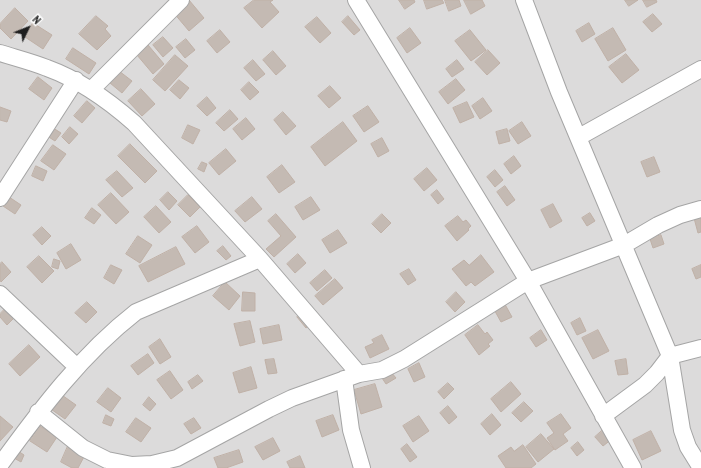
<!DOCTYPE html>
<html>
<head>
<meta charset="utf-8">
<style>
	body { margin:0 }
	#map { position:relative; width:701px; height:468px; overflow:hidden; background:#efebe4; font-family:"Archivo Narrow",sans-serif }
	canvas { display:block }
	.north { position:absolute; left:8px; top:8px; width:40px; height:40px; -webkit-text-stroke:3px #fff; paint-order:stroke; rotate:47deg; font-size:11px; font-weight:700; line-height:16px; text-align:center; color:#1e1e1e }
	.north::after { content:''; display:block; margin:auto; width:14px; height:18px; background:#1e1e1e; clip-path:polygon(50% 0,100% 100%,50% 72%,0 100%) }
</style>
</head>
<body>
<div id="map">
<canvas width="701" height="468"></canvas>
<div class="north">N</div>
</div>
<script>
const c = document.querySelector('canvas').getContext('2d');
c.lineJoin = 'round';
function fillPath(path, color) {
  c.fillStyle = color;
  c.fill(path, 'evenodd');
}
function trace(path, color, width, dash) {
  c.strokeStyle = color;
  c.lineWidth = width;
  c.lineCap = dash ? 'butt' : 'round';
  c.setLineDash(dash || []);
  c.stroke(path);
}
const residential = new Path2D(`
	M0,0H701V468H0Z`);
const building = new Path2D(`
	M189,0L204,18L189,31L173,12Z
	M254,0H273L270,2L279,12L262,28L244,8Z
	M399,0H414L415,2L405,9Z
	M424,0H442L444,3L427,9Z
	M445,0H459L461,6L449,11Z
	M464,0H482L485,6L471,14Z
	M625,0H638L629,6Z
	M643,0H656L657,2L647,7Z
	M15,8L28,21L11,39L0,28V24Z
	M653,14L662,24L652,32L643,22Z
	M96,16L108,26L105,29L111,36L97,50L79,34Z
	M348,16L360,30L354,35L342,22Z
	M317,17L331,33L320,43L305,27Z
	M33,23L52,35L43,49L25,37Z
	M589,23L595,34L582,42L576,31Z
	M410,28L421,43L407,53L397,38Z
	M613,28L626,50L608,61L595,39Z
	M220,30L230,42L217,53L207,41Z
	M470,30L486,50L471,61L455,41Z
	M163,37L173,48L163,57L153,45Z
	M186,39L195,50L185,58L176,47Z
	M148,45L164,64L153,74L137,55Z
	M73,48L96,63L89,74L66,59Z
	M488,50L500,63L487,75L475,62Z
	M273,51L286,66L276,75L263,60Z
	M626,54L639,70L622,83L609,67Z
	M175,55L188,66L165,91L153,80Z
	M253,60L265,74L256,81L244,68Z
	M457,60L464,69L452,77L446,69Z
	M119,71L132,81L122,93L110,83Z
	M38,77L52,88L44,100L29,89Z
	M456,79L465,90L448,104L439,92Z
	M179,80L189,88L180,99L170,90Z
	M249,82L259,92L250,100L241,90Z
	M330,86L341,98L329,108L318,96Z
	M141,89L155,104L142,116L128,101Z
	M207,97L216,108L207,116L197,106Z
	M483,98L492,111L480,119L472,106Z
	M87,101L95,108L82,123L74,116Z
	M467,102L474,117L460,123L453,108Z
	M368,106L379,122L364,132L353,116Z
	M0,107L11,111L7,122L0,120Z
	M230,110L238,119L224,131L216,123Z
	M283,112L296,126L286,135L274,120Z
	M246,118L255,129L242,140L233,129Z
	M343,122L357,141L325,166L311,147Z
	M522,122L531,136L518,144L509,131Z
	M188,125L200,130L193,144L182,138Z
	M50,126L61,133L55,141L44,134Z
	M70,127L78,134L69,144L62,137Z
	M507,129L510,141L499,144L496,132Z
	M382,138L389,151L378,157L371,144Z
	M130,144L157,171L145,183L118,156Z
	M53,145L66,154L54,170L41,161Z
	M226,149L236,161L219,175L209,163Z
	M514,156L521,166L511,174L504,164Z
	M654,157L660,172L647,177L641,162Z
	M202,162L207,164L204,172L198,169Z
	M282,165L295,182L279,193L267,177Z
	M36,166L47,171L43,181L32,176Z
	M427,168L437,180L424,191L414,179Z
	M495,170L503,180L495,187L487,177Z
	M117,171L133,188L122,197L106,180Z
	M505,186L515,200L507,206L497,192Z
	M437,190L444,199L438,204L431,195Z
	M168,192L177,201L169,210L160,200Z
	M111,193L129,212L116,224L98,205Z
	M188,195L200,207L190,217L178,205Z
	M9,197L21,205L15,214L3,206Z
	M252,197L262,209L245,222L235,211Z
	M311,197L320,210L303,220L295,207Z
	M553,204L562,221L550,228L541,210Z
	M156,206L171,222L159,233L144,217Z
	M92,208L101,215L94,224L85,218Z
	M590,213L595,221L587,226L582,218Z
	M276,214L296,237L274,257L266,249L281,236L268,221Z
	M382,214L391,223L381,233L372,224Z
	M458,216L463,222L466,220L471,226L468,229L469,230L457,241L445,226Z
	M701,216V232L698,233L694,218Z
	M197,226L209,242L195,253L182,237Z
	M42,227L51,236L42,245L33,235Z
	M338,230L347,243L330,253L322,240Z
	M661,235L664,244L653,248L650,239Z
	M138,236L152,245L140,263L126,254Z
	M71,244L81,260L66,269L57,253Z
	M223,246L231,256L226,260L217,251Z
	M176,247L185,264L148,282L139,266Z
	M298,254L306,263L295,273L287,264Z
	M481,255L494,272L475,286L471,282L466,286L452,269L464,260L469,265Z
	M39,256L54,271L42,283L27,267Z
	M54,259L60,261L58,269L52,267Z
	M2,262L11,272L1,282L0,280V264Z
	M111,265L122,270L114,284L104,278Z
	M701,265V277L696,279L692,269Z
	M409,269L416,280L408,285L400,274Z
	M325,270L332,278L317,291L310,283Z
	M335,279L343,288L323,305L315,296Z
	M225,282L240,296L229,310L213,296Z
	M243,292L255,293V311H242Z
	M456,292L465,302L455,312L446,302Z
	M502,299L512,317L501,322L491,304Z
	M87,302L97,312L86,323L75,313Z
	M5,309L14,318L7,325L0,317V314Z
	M303,312L312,323L306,328L297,317Z
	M580,318L586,331L577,335L571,323Z
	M250,321L255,342L240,346L234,324Z
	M279,325L282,340L263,344L260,329Z
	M478,325L485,334L487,332L493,340L488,344L490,346L479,355L465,335Z
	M541,330L547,340L536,347L530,338Z
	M598,330L609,351L593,359L582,338Z
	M382,335L389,349L370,358L365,347L374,343L372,340Z
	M160,339L171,357L160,364L149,347Z
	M29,345L40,357L20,376L9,364Z
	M148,354L154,363L138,375L131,366Z
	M274,359L277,373L268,374L265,360Z
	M626,359L628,374L618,375L615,361Z
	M419,363L425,377L414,382L408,369Z
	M251,367L257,388L239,393L233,373Z
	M170,371L183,390L171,399L157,380Z
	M391,372L396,378L386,384L382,378Z
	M198,375L203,381L192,389L188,382Z
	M511,382L521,394L501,412L491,399Z
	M448,383L454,389L444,399L438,392Z
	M375,384L382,407L361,414L354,390Z
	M108,388L121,398L111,412L97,402Z
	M59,393L76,405L65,419L48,407Z
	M149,397L156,404L150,411L143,405Z
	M524,402L533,411L521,422L512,413Z
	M448,406L457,417L449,424L440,413Z
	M492,414L501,425L490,435L481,424Z
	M561,414L571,428L563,434L568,441L555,450L547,438L554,433L547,423Z
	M106,415L114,419L111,426L103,423Z
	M333,415L339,430L322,437L316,421Z
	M0,416L13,427L0,441Z
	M419,416L429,431L413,442L403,426Z
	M136,418L151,428L141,442L126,432Z
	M194,418L201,428L191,434L184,424Z
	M40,426L57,437L47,452L30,441Z
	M604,429L612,439L603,446L595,437Z
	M651,431L661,451L642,460L633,440Z
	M541,434L554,449L538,462L526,447Z
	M273,438L280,451L263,460L255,447Z
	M578,442L584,450L577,456L571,448Z
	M407,444L417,457L410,462L401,449Z
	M523,445L536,464L531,468H506L498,456L511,447L514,451Z
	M68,446L85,455L78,468H72L61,462Z
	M239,450L243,462L226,468H218L214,458Z
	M18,451L24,455L21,462L14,458Z
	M300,456L305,468H290L287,462Z`);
const minor = new Path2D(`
	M356,0L528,281L633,468
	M524,0L559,92L670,356L682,430L688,447L701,468
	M0,53C16,58 32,62 47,68C80,80 108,100 134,123L260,259L359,374L382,370L404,359L528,281L624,245L658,225L680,215L701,209
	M91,90L181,0
	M579,137L701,69
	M0,198L76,80
	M0,294L77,367
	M344,379L351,430L362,468
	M38,412L83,448L107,460L132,465L152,464L177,458L269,409L292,398L359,374
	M603,416L645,385L657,373L670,356L701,348
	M0,465C40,410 82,354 136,312L260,259`);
fillPath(residential, '#dcdbdb');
fillPath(building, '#c4bab3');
trace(building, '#c0b1a7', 1);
trace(minor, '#a5a5a5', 18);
trace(minor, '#fff', 16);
</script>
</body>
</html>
